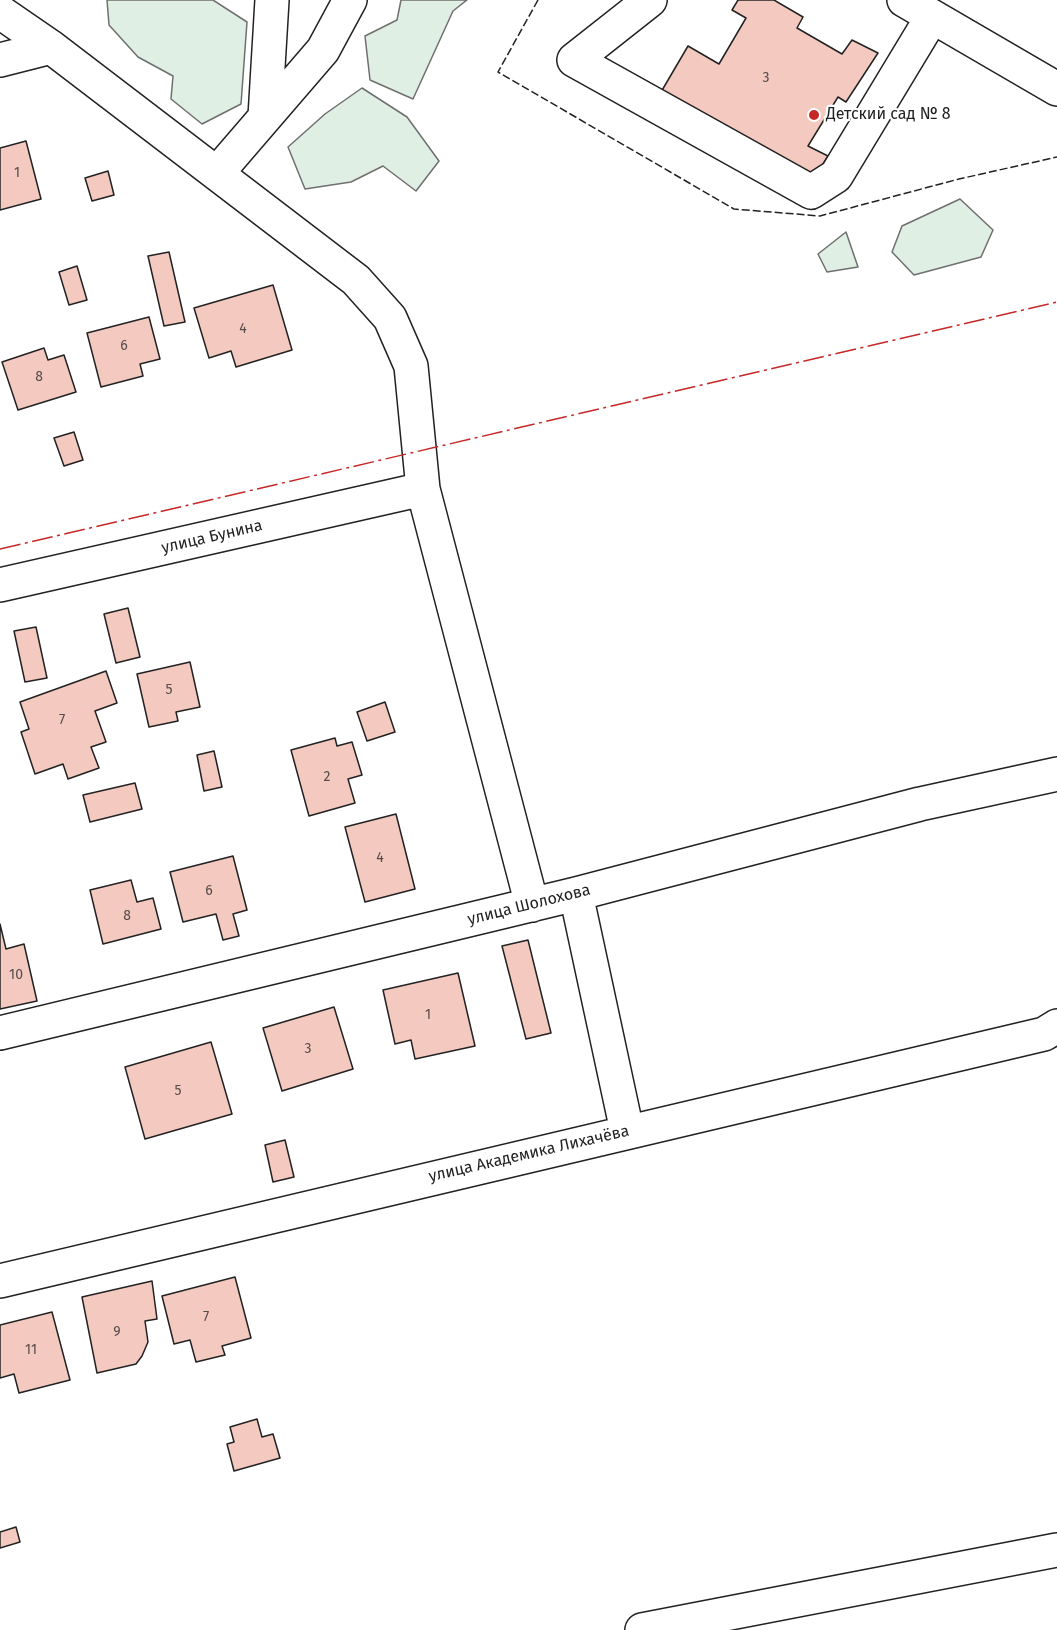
<!DOCTYPE html>
<html>
<head>
<meta charset="utf-8">
<style>
	body { margin:0 }
	canvas { display:block; background:#fff }
</style>
</head>
<body>
<canvas width="1057" height="1630"></canvas>
<script>
const c = document.querySelector('canvas').getContext('2d');
c.lineJoin = 'round';
function fillPath(path, color) {
  c.fillStyle = color;
  c.fill(path, 'evenodd');
}
function trace(path, color, width, dash) {
  c.strokeStyle = color;
  c.lineWidth = width;
  c.lineCap = dash ? 'butt' : 'round';
  c.setLineDash(dash || []);
  c.stroke(path);
}
function label(font, color, halo, rows, align = 'center') {
  c.font = font + ' "Fira Sans",sans-serif';
  c.lineWidth = 4.5;
  c.setLineDash([]);
  c.textBaseline = 'middle';
  c.strokeStyle = halo;
  c.fillStyle = color;
  for (const [text, x, y, turn = 0] of rows) {
    c.save();
    c.translate(x, y);
    c.rotate((+turn || 0) * Math.PI / 180);
    c.textAlign = isNaN(turn) ? turn : align;
    if (halo) c.strokeText(text, 0, 0);
    c.fillText(text, 0, 0);
    c.restore();
  }
}
const green = new Path2D(`
	M107,0H213L247,22L241,104L202,124L171,99L173,76L138,57L109,25Z
	M401,0H467L453,11L413,99L370,80L365,36L397,20Z
	M362,88L407,117L439,161L416,191L383,166L351,182L305,189L288,147L325,114Z
	M960,199L993,230L981,257L914,275L892,252L902,226Z
	M846,232L858,267L827,272L818,254Z`);
const building = new Path2D(`
	M738,0H774L803,17L797,28L842,54L852,40L878,53L846,102L838,97L808,146L828,156L811,183L661,92L688,46L719,64L746,18L732,10Z
	M26,141L41,199L0,210V148Z
	M108,171L114,195L92,201L85,178Z
	M169,252L185,322L164,326L148,256Z
	M77,266L87,300L69,305L59,272Z
	M273,285L292,350L236,367L231,351L209,358L194,308Z
	M149,317L160,359L140,364L143,376L101,387L87,333Z
	M44,348L48,360L64,355L76,392L18,410L2,362Z
	M74,432L83,460L64,466L54,438Z
	M128,608L140,657L116,663L104,614Z
	M36,627L47,678L25,682L14,631Z
	M190,662L200,707L176,712L178,721L149,727L137,674Z
	M106,671L117,703L95,711L106,742L91,747L99,768L68,779L63,764L35,774L21,732L29,729L20,702Z
	M385,702L395,732L367,741L357,712Z
	M335,738L337,746L352,742L362,775L348,779L355,803L309,816L291,750Z
	M214,751L222,787L204,791L197,755Z
	M135,783L142,809L90,822L83,795Z
	M396,814L415,889L365,902L345,827Z
	M233,856L247,910L233,914L239,936L223,940L216,914L183,922L170,872Z
	M131,880L137,902L153,898L161,929L103,944L90,890Z
	M0,924L6,949L24,944L37,1001L0,1009Z
	M528,940L551,1033L526,1039L502,946Z
	M458,973L475,1046L415,1059L411,1040L395,1044L383,990Z
	M334,1007L353,1069L282,1091L263,1028Z
	M211,1042L232,1114L145,1139L125,1067Z
	M285,1140L294,1177L273,1182L265,1145Z
	M235,1277L251,1338L222,1346L225,1355L196,1362L190,1340L174,1344L162,1296Z
	M152,1281L157,1319L145,1321L148,1342L142,1356L136,1364L97,1373L82,1297Z
	M52,1312L70,1380L19,1393L14,1374L0,1378V1325Z
	M257,1419L262,1437L273,1434L280,1458L234,1471L227,1444L234,1442L230,1427Z
	M16,1527L20,1542L0,1548V1532Z`);
const minor = new Path2D(`
	M650,0L574,60L811,192L836,176L932,17
	M904,0L1057,89
	M0,12L51,47L356,280L390,318L411,366L423,489L532,905
	M0,60L51,47
	M265,117L272,0
	M218,172L323,50L350,0
	M0,585L423,489
	M576,894L627,1131
	M0,1033L576,894L920,804L1057,774
	M0,1281L1044,1034L1057,1026
	M642,1630L1057,1550`);
const fence = new Path2D(`
	M538,0L498,72L734,209L820,216L959,179L1057,157`);
const power = new Path2D(`
	M0,549L1057,302`);
const markers = [
	[814,115,6,"#c62828"]
];
const numberNames = [
	["3",766,78],
	["1",17,173],
	["4",243,329],
	["6",124,346],
	["8",39,377],
	["5",169,690],
	["7",62,720],
	["2",327,777],
	["4",380,858],
	["6",209,891],
	["8",127,916],
	["10",16,975],
	["1",428,1015],
	["3",308,1049],
	["5",178,1091],
	["7",206,1317],
	["9",117,1332],
	["11",31,1350]
];
const poiNames = [
	["Детский сад № 8",826,115]
];
const streetNames = [
	["улица Бунина",212,537,-13],
	["улица Шолохова",529,905,-14],
	["улица Академика Лихачёва",529,1154,-13]
];
fillPath(green, '#e0efe3');
trace(green, '#6f6f6f', 1.5);
fillPath(building, '#f3c9c0');
trace(building, '#222', 1.5);
trace(minor, '#222', 36);
trace(minor, '#fff', 33);
trace(fence, '#222', 1.5, [8, 3]);
trace(power, '#c62828', 1.5, [21, 4.5, 3, 4.5]);
for (const [x, y, r, color] of markers) {
  const dot = new Path2D();
  dot.arc(x, y, r, 0, 2 * Math.PI);
  c.fillStyle = color;
  c.fill(dot);
  trace(dot, '#fff', 2);
}
label('14px', '#564c4a', null, numberNames);
label('16px', '#222', '#fff', poiNames, 'left');
label('16px', '#222', '#fff', streetNames);
</script>
</body>
</html>
